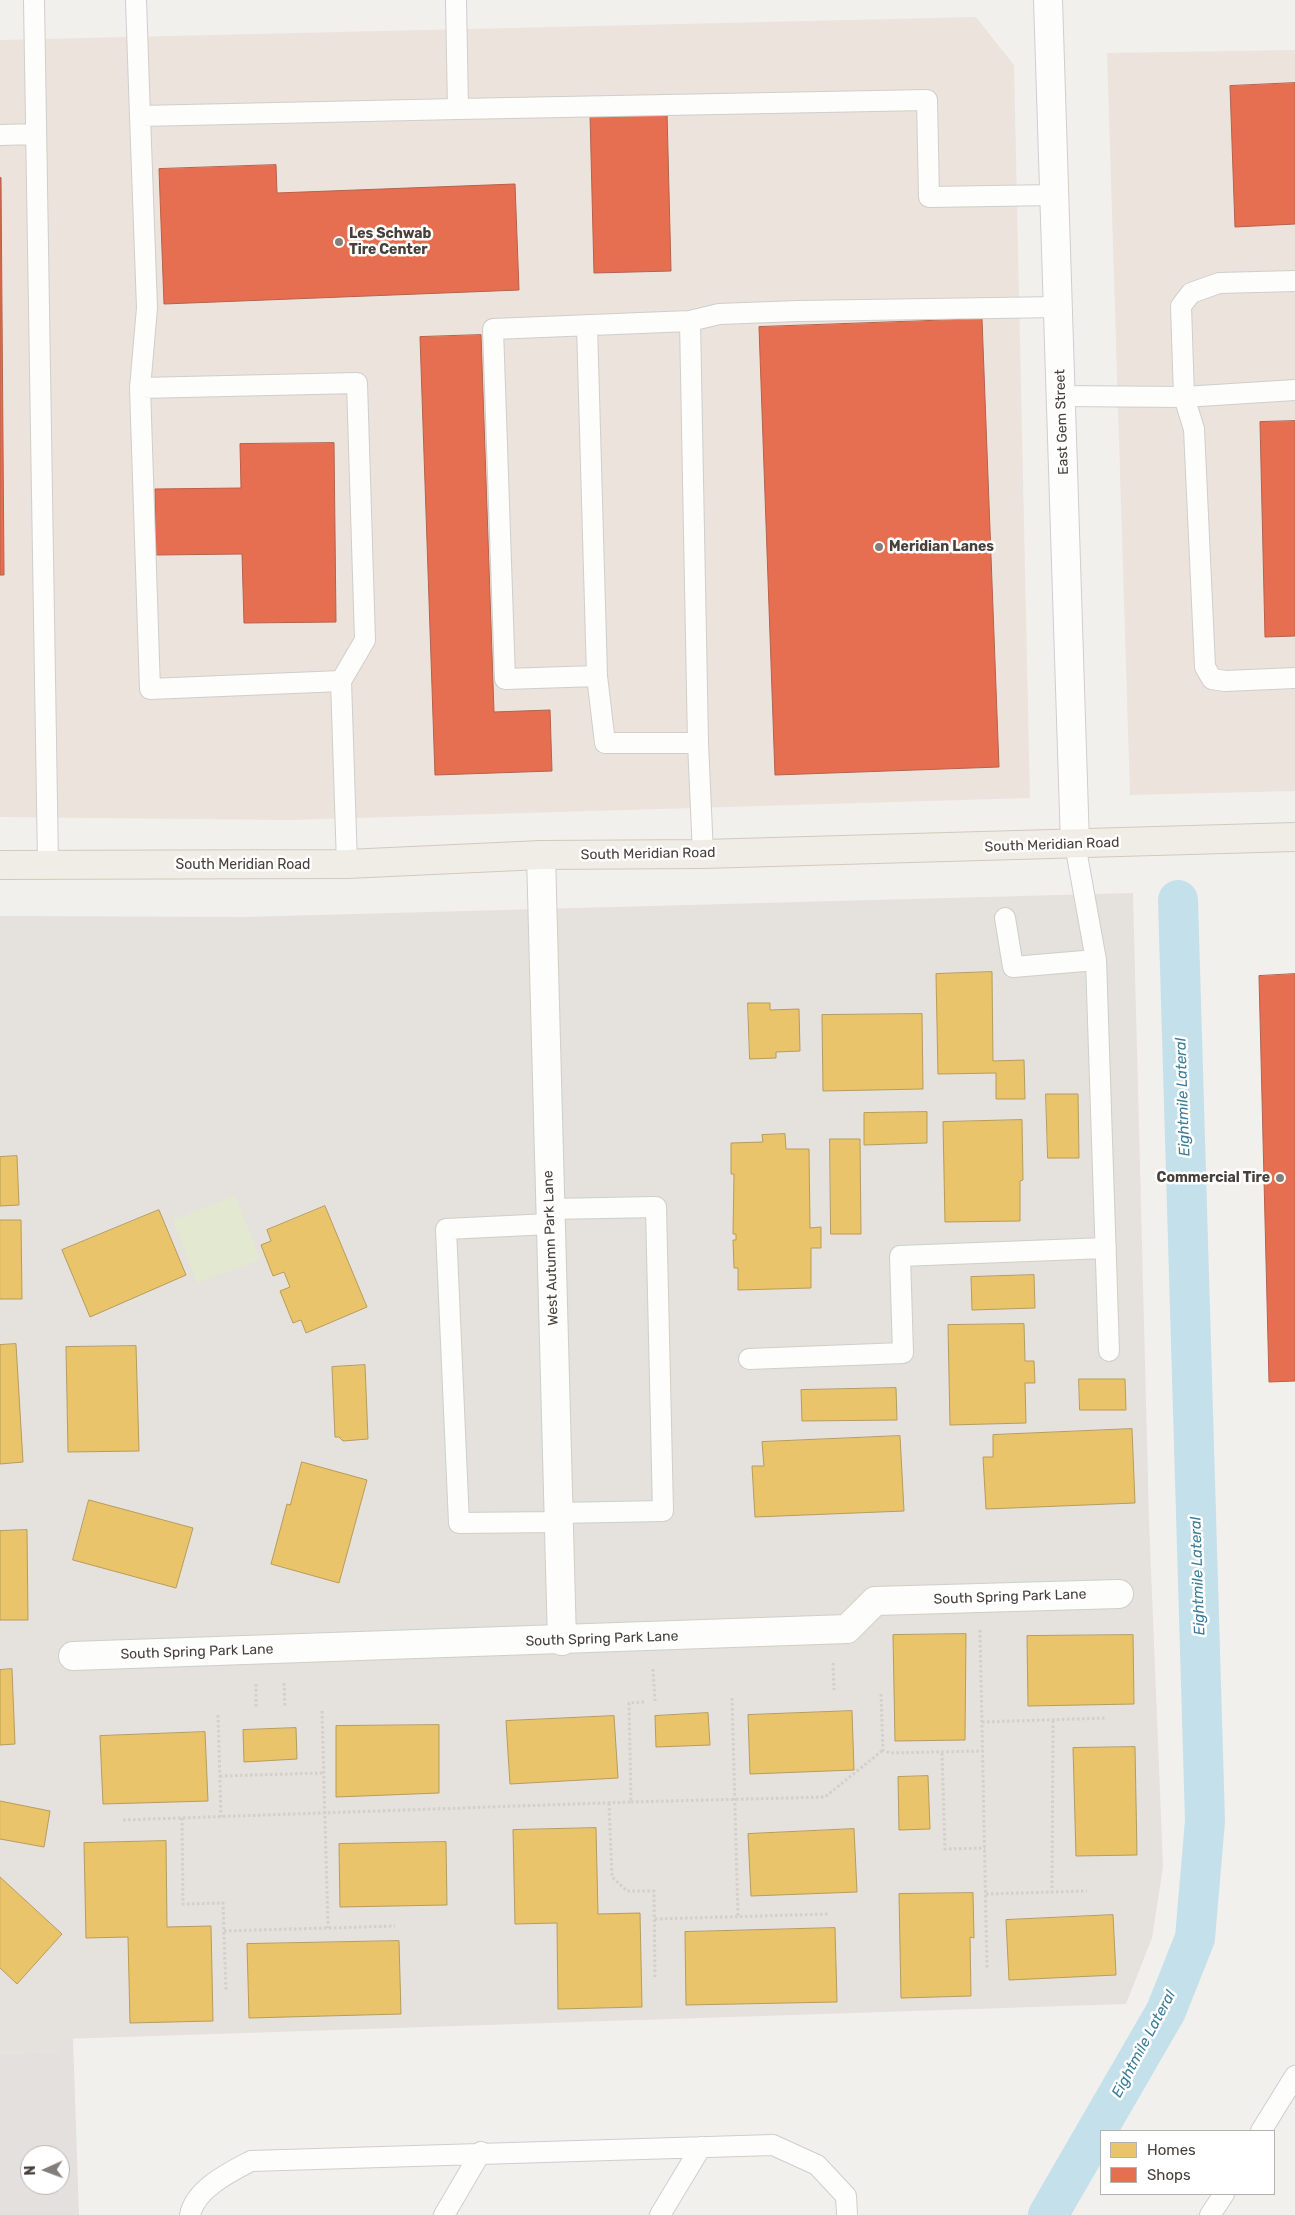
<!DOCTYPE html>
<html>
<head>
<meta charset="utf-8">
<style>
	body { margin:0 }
	#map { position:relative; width:1295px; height:2215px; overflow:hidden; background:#f2f0ed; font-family:Rubik,sans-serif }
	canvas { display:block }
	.legend { position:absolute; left:1100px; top:2130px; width:175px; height:65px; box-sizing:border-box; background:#fff; border:1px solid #b5b3b0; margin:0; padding:6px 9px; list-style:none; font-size:15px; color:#47403a }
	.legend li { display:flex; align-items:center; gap:10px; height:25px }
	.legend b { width:25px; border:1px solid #b5b3b0 }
	.north { position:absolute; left:20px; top:2145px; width:50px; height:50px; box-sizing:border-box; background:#fff; border:1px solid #b5b3b0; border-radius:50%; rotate:268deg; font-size:14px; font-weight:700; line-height:20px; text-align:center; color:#47403a }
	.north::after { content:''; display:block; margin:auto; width:18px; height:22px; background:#837e79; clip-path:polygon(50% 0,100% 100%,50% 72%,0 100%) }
</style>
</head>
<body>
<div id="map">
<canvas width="1295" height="2215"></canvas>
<ul class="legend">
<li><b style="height:14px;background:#e9c46a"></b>Homes</li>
<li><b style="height:14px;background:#e76f51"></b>Shops</li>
</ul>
<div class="north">N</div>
</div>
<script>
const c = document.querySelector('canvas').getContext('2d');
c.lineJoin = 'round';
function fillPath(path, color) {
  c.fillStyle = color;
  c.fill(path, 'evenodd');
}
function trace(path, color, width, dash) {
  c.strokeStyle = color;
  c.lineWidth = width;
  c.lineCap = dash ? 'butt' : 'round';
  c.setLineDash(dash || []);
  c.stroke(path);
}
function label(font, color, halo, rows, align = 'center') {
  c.font = font + ' Rubik,sans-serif';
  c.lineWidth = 5;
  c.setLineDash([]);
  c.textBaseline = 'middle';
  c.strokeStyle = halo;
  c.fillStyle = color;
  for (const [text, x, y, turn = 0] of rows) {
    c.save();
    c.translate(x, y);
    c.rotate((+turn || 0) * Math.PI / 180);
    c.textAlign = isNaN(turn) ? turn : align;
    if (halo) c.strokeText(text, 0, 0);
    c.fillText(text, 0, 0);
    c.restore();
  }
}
const residential = new Path2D(`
	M1133,893L1149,1520L1163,1867L1152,1938L1126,2004L62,2039V2052L0,2054V916L244,917Z`);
const commercial = new Path2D(`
	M976,17L1014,65L1030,798L290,820L0,817V40Z
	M1295,50V791L1130,795L1107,53Z`);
const industrial = new Path2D(`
	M61,2039H73L79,2215H0V2054L61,2052ZM30,2155H60V2185H30Z`);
const green = new Path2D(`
	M235,1196L260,1259L197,1283L173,1220Z`);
const homes = new Path2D(`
	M992,972L993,1061L1024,1060L1025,1099H996V1073L938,1074L936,974Z
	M748,1003H770V1010L799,1009L800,1051L776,1052V1058L750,1059Z
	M922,1014L923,1089L823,1091L822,1015Z
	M1046,1094H1078L1079,1158H1048Z
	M927,1112V1143L864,1145V1113Z
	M1022,1120L1023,1180L1020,1181V1221L945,1222L943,1122Z
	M785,1134L786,1149H809L810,1228L821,1227V1248H811V1288L738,1290V1268H734L733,1240H736V1234H733L734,1174H731V1143L763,1142L762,1135Z
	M830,1139H860L861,1234H831Z
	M17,1156L19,1205L0,1206V1157Z
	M325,1206L367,1307L306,1333L301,1320L293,1323L280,1291L290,1287L284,1272L273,1276L261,1245L271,1241L267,1230Z
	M159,1210L186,1275L90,1317L62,1250Z
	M0,1220H21L22,1299H0Z
	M1034,1275L1035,1308L972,1310L971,1277Z
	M1024,1324L1025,1361H1034L1035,1383H1025L1026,1423L950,1425L948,1325Z
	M16,1344L23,1462L0,1464V1345Z
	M136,1346L139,1451L68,1452L66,1347Z
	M365,1365L368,1439L343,1441L339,1437H335L332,1367Z
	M1079,1379H1125L1126,1410H1080Z
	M896,1388L897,1420L802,1421L801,1390Z
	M1132,1429L1135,1503L986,1509L983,1457H993V1435Z
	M900,1436L904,1511L755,1517L752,1466H764L762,1442Z
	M302,1462L367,1480L339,1583L271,1564L287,1504L290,1505Z
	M89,1500L193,1528L176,1588L73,1560Z
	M27,1530L28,1620H0V1531Z
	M966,1634L965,1740L895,1741L893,1635Z
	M1133,1635L1134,1704L1028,1706L1027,1636Z
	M12,1669L15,1744L0,1745V1670Z
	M852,1711L854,1770L750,1774L748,1715Z
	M708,1713L710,1745L656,1747L655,1716Z
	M614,1716L618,1778L510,1784L506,1721Z
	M439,1725V1793L336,1797V1726Z
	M296,1728L297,1759L244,1762L243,1730Z
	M205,1732L208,1801L103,1804L100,1736Z
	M1135,1747L1137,1855L1076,1856L1073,1748Z
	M928,1776L930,1829L899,1830L898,1777Z
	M0,1801L50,1811L44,1847L0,1839Z
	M596,1828L598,1914L640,1913L642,2007L558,2009L557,1923L515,1924L513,1830Z
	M854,1829L857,1892L751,1896L748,1834Z
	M166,1841L167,1927L211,1926L213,2021L130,2023L128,1937L86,1938L84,1843Z
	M446,1842L447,1905L340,1907L339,1844Z
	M0,1877L62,1934L17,1984L0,1968Z
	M973,1893L974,1938L970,1937L971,1996L901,1998L899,1894Z
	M1113,1915L1116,1975L1009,1980L1006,1920Z
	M835,1928L837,2002L686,2005L685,1932Z
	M399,1941L401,2014L249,2018L247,1944Z`);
const shops = new Path2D(`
	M1295,83V224L1235,227L1230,86Z
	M667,112L671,271L594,273L590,114Z
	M276,165L277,193L515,184L519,290L164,304L159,169Z
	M1,178L4,575H0V178Z
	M982,319L999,767L775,775L759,327Z
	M481,335L494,712L550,710L552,771L435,775L420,337Z
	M1295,421V636L1265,637L1260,422Z
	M334,443L336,622L244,623L242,554L156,555L155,489L241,488L240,444Z
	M1295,974V1381L1269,1382L1259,976Z`);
const canal = new Path2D(`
	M1048,2215L1166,2011L1195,1938L1205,1821L1178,900`);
const path = new Path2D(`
	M980,1630L987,1969
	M833,1663L834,1690
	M653,1669L655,1701
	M284,1683L285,1708
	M256,1684V1708
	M881,1694L883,1750L890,1753L983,1751
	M732,1698L738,1917
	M322,1711L328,1928
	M218,1715L221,1817
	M982,1722L1107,1718
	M942,1753L945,1849L985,1848
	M220,1776L324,1773
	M631,1802L825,1797L883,1750
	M609,1803L612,1877L627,1891H654L655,1978
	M182,1818L183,1904L223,1903L226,1990
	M123,1820L631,1802L629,1703L644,1702
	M1052,1893L1053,1721
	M986,1894L1087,1891
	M655,1919L829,1914
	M224,1931L395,1926`);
const service = new Path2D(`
	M34,0L48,863
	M136,0L140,116L458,109L456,0
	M458,109L927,100L929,197L1055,195
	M140,116L147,308L140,388L150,689L341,681L347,864
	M0,135L35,134
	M1295,281L1219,283L1191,293L1181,306L1184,397L1194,429L1205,667L1212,679L1225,681L1295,678
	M690,321L719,314L798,311L1059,307
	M587,325L597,676
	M140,388L357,383L365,640L341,681
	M1061,396L1184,397L1295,390
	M698,743H605L597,676L505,679L493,329L690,321L698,743L703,854
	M1075,844L1096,960L1109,1351
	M1005,918L1013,967L1096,960
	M550,1209L656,1207L663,1511L558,1513
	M550,1224L446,1229L459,1523L558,1522
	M749,1359L903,1353L900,1256L1106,1248
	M1261,2131L1295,2076
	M190,2215C195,2189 230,2172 251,2161L773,2145L817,2165L846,2196L847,2215
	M444,2215L481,2152
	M660,2215L701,2147
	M1210,2215L1224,2194`);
const minor = new Path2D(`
	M1048,0L1075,844
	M541,855L562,1641
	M73,1656L847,1629L875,1601L1119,1594`);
const primary = new Path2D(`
	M0,865L347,864L541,855L703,854L1295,837`);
const markers = [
	[339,242,5,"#837e79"],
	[879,547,5,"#837e79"],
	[1280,1178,5,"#837e79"]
];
const poiNames = [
	["Les Schwab",349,234],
	["Tire Center",349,250],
	["Meridian Lanes",889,547],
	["Commercial Tire",1270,1178,"right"]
];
const streetNames = [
	["East Gem Street",1062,422,-92],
	["South Meridian Road",1052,845,-2],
	["South Meridian Road",648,854,-1],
	["South Meridian Road",243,865],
	["West Autumn Park Lane",551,1248,-92],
	["South Spring Park Lane",1010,1597,-2],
	["South Spring Park Lane",602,1639,-2],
	["South Spring Park Lane",197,1652,-2]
];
const waterNames = [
	["Eightmile Lateral",1183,1097,-92],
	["Eightmile Lateral",1198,1576,-92],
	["Eightmile Lateral",1144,2044,-62]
];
fillPath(residential, '#e5e1dc');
fillPath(commercial, '#ece3dc');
fillPath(industrial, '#e3e0dd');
fillPath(green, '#e2e9d0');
fillPath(homes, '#e9c46a');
trace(homes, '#b89c5c', 1);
fillPath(shops, '#e76f51');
trace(shops, '#b7614a', 1);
trace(canal, '#c4e0ea', 40);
trace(service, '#d0cecb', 22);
trace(minor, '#d0cecb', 30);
trace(primary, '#d2c9bd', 30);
trace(path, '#d2d0cc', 3, [2.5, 2.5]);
trace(service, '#fdfdfc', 20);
trace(minor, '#fdfdfc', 28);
trace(primary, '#f0ece6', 28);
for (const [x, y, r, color] of markers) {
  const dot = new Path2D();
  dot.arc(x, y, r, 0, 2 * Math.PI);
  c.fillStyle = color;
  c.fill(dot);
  trace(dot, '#fff', 2);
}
label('bold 14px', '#47403a', '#fff', poiNames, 'left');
label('14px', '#47403a', '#fff', streetNames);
label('italic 15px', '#3a7d98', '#fff', waterNames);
</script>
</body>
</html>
